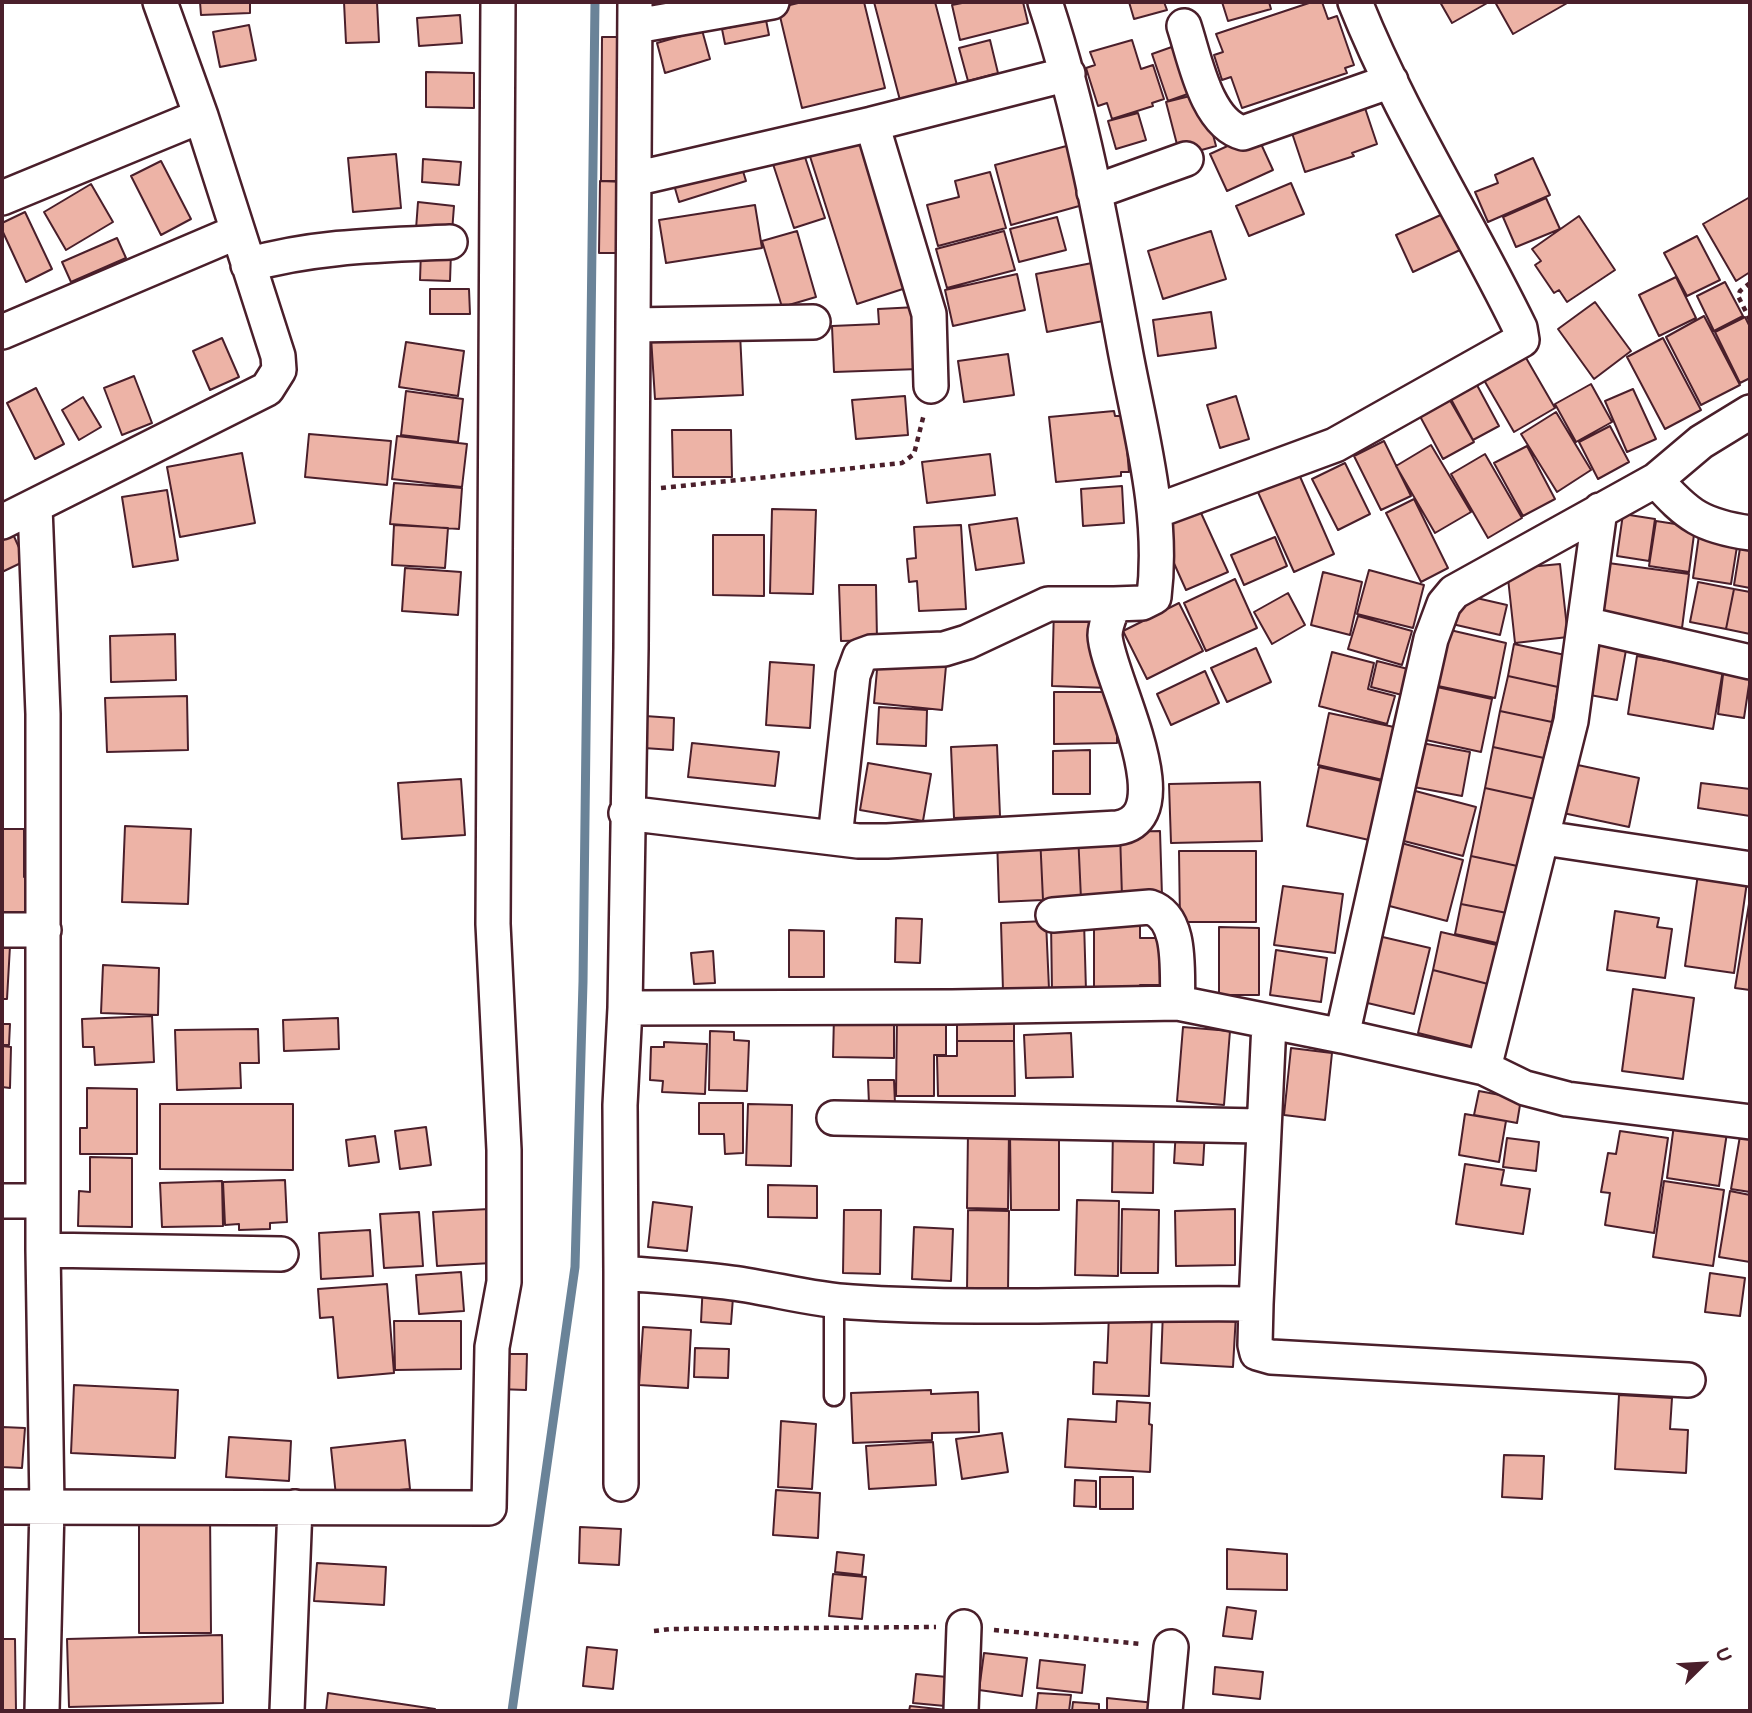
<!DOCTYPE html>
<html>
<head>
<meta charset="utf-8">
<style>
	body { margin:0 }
	#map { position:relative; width:1752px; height:1713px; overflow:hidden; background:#fff; font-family:"Balsamiq Sans",sans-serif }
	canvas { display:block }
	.frame { position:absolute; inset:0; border:4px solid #4a1f2b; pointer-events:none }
	.north { position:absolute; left:1668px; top:1629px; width:70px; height:70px; -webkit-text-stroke:5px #fff; paint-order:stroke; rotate:66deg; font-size:19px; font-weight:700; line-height:28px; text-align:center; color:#4a1f2b }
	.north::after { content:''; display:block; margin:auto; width:24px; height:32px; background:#4a1f2b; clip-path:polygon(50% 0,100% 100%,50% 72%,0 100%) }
</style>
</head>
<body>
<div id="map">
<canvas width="1752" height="1713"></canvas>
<div class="frame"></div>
<div class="north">U</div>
</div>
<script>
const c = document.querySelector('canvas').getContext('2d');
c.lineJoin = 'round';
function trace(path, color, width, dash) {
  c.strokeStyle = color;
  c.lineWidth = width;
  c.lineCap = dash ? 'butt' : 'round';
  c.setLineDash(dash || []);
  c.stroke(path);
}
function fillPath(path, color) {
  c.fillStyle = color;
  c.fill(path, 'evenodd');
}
const stream = new Path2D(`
	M512,1711L575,1267L583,982L595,2`);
const building = new Path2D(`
	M200,2H250V13L201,15Z
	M344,2H377L379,42L346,43Z
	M802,2H864L885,88L802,108L778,8Z
	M874,2H935L958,89L901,104Z
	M967,2H1023L1028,23L960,40L952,5Z
	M1129,2H1164L1167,10L1134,19Z
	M1222,2H1269L1271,9L1228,21Z
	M1312,2H1322L1328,19L1337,16L1354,65L1345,68L1347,73L1242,108L1231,77L1222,80L1214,55L1223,52L1216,34Z
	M1440,2H1489L1452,23Z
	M1495,2H1569L1513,34Z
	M460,15L462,43L419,46L417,18Z
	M766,20L769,35L725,44L722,29Z
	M249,25L256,60L220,67L213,32Z
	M702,30L710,59L665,73L657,43Z
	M602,37H629V181H601Z
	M990,40L998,73L968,81L959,48Z
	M1132,40L1141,69L1153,65L1164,99L1152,103L1153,106L1112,119L1107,103L1098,106L1086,68L1095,65L1090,52Z
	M1183,43L1199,90L1168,101L1152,54Z
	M426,72L474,73V108L426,107Z
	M1202,93L1216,146L1180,156L1166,102Z
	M1364,105L1377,144L1352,153L1354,156L1305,172L1289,124Z
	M1138,113L1146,140L1116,149L1108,121Z
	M864,129L915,285L857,304L807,147Z
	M1256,133L1273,170L1227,191L1210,154Z
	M1074,144L1090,203L1011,225L995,165Z
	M802,148L825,218L794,228L771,158Z
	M396,154L401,208L353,212L348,158Z
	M739,158L746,181L679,202L672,178Z
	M1533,158L1550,195L1488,222L1475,192L1498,183L1495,175Z
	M423,159L461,162L459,185L422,182Z
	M161,161L191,219L161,235L131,176Z
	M990,172L1006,228L938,246L927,205L959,197L955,181Z
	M600,181L626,182V253H599Z
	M1291,183L1304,214L1249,236L1236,206Z
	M91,184L113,222L66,250L44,212Z
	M1750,197V272L1736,281L1703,224Z
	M1546,198L1560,229L1516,247L1503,217Z
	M418,202L454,206L452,232L416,229Z
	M755,205L762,248L666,263L659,220Z
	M25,212L52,269L26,282L2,230V223Z
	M1443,214L1460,250L1413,272L1396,235Z
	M1579,216L1615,270L1567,302L1559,290L1554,293L1535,265L1541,261L1532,249Z
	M1057,217L1066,250L1019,262L1010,229Z
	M797,231L816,297L782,307L762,241Z
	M1004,231L1015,270L947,288L936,249Z
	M1211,231L1226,279L1163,299L1148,251Z
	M1697,236L1720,280L1687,296L1664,253Z
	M117,238L126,258L71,282L62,262Z
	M421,250L451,252L450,281L420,280Z
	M1092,263L1103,321L1047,332L1036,274Z
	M1017,274L1025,310L953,326L945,290Z
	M1676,277L1696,318L1659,336L1639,295Z
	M1725,282L1743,316L1714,331L1697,296Z
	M430,289H469L470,314H430Z
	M1595,302L1631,351L1594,379L1558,329Z
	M917,307L919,369L834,372L832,326L879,324L878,309Z
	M1211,312L1216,348L1158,356L1153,320Z
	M1704,316L1740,385L1701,405L1666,337Z
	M1745,317L1750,327V378L1740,383L1715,332Z
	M740,333L743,395L655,399L651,337Z
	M222,338L239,377L210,390L193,351Z
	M1663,338L1701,410L1665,429L1627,357Z
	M406,342L464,351L458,396L399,387Z
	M1518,344L1555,408L1514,432L1477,368Z
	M1008,354L1014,395L964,402L958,361Z
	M1471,374L1499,426L1473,440L1445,388Z
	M134,376L152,423L122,435L104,388Z
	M1591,384L1612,422L1576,442L1555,404Z
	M36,388L64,444L35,459L7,403Z
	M1633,389L1656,439L1627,452L1605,401Z
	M1444,390L1474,442L1443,459L1415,407Z
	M406,391L463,399L458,442L401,435Z
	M905,396L908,435L856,439L852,400Z
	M1236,396L1249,439L1220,448L1207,405Z
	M83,397L101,427L79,440L62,410Z
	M1114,411L1115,416H1124L1129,472H1121V476L1056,482L1049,417Z
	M1556,412L1591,470L1557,492L1521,434Z
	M1610,426L1629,462L1598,479L1579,442Z
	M672,430H731L732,477H673Z
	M309,434L391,441L387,485L305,477Z
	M397,436L467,444L462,487L392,479Z
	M1384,441L1411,496L1381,510L1354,456Z
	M1431,445L1471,512L1435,533L1396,466Z
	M1527,446L1555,499L1523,516L1494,463Z
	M242,453L255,523L180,537L167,467Z
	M990,454L995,495L927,503L922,462Z
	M1485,454L1522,518L1488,538L1451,474Z
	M1345,463L1370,514L1338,530L1312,479Z
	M1298,472L1334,554L1294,572L1257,490Z
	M394,483L462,488L459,529L390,524Z
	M1122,486L1124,523L1083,526L1081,489Z
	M167,490L178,560L133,567L122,497Z
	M1414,499L1448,568L1421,582L1386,513Z
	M1196,502L1228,572L1186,590L1155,521Z
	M772,509L816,510L813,594L770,593Z
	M1623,514L1655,519L1649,561L1617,556Z
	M1017,518L1024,563L976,570L969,525Z
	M1656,521L1695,527L1689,572L1649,566Z
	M8,523L25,561L2,572V526Z
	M394,525L448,528L445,568L392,565Z
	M961,525L966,609L919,611L917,581L909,582L907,559L916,558L914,527Z
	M1700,528L1739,534L1731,584L1693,578Z
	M713,535H764V596L713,595Z
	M1742,536L1750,538V588L1734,585Z
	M1275,537L1287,566L1244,585L1231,555Z
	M1601,562L1689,574L1682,628L1593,615Z
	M1560,564L1568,637L1515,643L1507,569Z
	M405,568L461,572L458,615L402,611Z
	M1369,570L1424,585L1413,628L1357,614Z
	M1323,572L1362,582L1350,635L1311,625Z
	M1235,579L1257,628L1206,651L1184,603Z
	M1698,582L1734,589L1726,629L1690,622Z
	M839,585H876L877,640L841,641Z
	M1734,589L1750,592V634L1726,629Z
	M1288,593L1305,625L1272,644L1254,612Z
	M1459,594L1507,605L1500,635L1452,624Z
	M1179,603L1203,651L1147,679L1123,631Z
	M1054,607L1099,608L1109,688L1052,686Z
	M1358,616L1412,631L1402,665L1348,649Z
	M1450,630L1506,643L1495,698L1438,686Z
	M175,634L176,680L111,682L110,636Z
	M1600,635L1628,639L1617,700L1590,695Z
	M1514,644L1565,655L1558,687L1508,676Z
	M1256,648L1271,682L1227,702L1211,668Z
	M1332,652L1374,663L1368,689L1395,696L1387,724L1319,706Z
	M1637,656L1723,670L1713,729L1628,714Z
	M878,659L946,666L942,710L874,703Z
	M1377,661L1408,669L1402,695L1371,687Z
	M770,662L814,665L810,728L766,725Z
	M1724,667L1750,678L1744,718L1718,714Z
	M1205,671L1219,703L1171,725L1157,694Z
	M1508,676L1558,687L1552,722L1500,711Z
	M1437,687L1492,699L1481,752L1426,740Z
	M1054,692H1117V743L1054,744Z
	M187,696L188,750L107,752L105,698Z
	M879,707L927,710L926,746L877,744Z
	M1500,711L1552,722L1544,758L1493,747Z
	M1329,713L1394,727L1383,780L1318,765Z
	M645,716L674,718L673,750L644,748Z
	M1411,741L1470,752L1462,796L1403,785Z
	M692,743L779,752L775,786L688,777Z
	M997,745L1000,816L954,818L951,747Z
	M1493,747L1544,758L1535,799L1485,788Z
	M1090,750V794H1053V751Z
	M868,763L931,774L923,821L860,810Z
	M1573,764L1639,778L1629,827L1563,813Z
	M1319,767L1382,781L1369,840L1307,826Z
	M461,779L465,835L402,839L398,783Z
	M1260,782L1262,841L1171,843L1169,784Z
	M1701,783L1750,789V816L1698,808Z
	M1404,788L1476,807L1463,856L1392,838Z
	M1485,788L1535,799L1522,867L1471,856Z
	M125,826L191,829L188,904L122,902Z
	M2,829H24V877H34V917L2,916Z
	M1160,831L1162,896L1122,897L1120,832Z
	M1120,832L1122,897L1081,899L1078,833Z
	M1078,833L1081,899L1043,900L1040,835Z
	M1040,835L1043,900L999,902L997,837Z
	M1394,841L1463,860L1447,921L1378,903Z
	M1179,851H1256V922H1180Z
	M1471,856L1522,867L1512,914L1461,904Z
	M1698,874L1747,882L1734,973L1685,966Z
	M1283,886L1343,894L1335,953L1274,945Z
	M1461,904L1512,914L1506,945L1455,934Z
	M1749,904L1750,905V990L1735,988Z
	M1615,911L1659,918L1657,927L1672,929L1665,978L1607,970Z
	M896,918L922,919L920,963L895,962Z
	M1046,921L1049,989L1003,991L1001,923Z
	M1051,921H1084L1086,991L1052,992Z
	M1140,921V938H1159L1160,985H1140V995H1094V922Z
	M1219,927L1259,928V995H1219Z
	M789,930L824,931V977H789Z
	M1441,932L1501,946L1492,985L1433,970Z
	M1374,935L1430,948L1414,1014L1359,1001Z
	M2,946H10L7,999H2Z
	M1276,950L1327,958L1321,1002L1270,995Z
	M713,951L715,983L694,984L691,953Z
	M103,965L159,968L158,1015L101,1013Z
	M1433,970L1492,985L1478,1048L1418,1033Z
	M1633,989L1694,998L1683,1079L1622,1071Z
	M957,1009H1014V1041H957Z
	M897,1015H935V1025H946V1055H934V1096H896Z
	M152,1016L154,1062L95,1065L94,1047H83L82,1019Z
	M834,1016H894V1058L833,1057Z
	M338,1018L339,1049L284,1051L283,1020Z
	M2,1024H10L9,1045H2Z
	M1183,1027L1230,1031L1224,1105L1177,1101Z
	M258,1029L259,1063H240L241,1088L177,1090L175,1030Z
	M710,1031L734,1032V1040L749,1041L747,1091L709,1090Z
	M1071,1033L1073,1077L1026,1078L1024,1035Z
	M957,1041H1014L1015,1096H938L937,1056H957Z
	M664,1042L707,1044L705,1094L662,1092L663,1081L650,1080L651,1047H664Z
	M2,1046L11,1047L10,1088L2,1087Z
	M1291,1048L1332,1053L1325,1120L1284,1115Z
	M868,1080H894L895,1104H869Z
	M87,1088L137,1089V1154H80V1128H87Z
	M1479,1091L1521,1099L1517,1123L1474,1115Z
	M699,1103H743V1153L725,1154L724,1134H699Z
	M160,1104H293V1170L160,1169Z
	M748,1104L792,1105L791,1166L746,1165Z
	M1465,1114L1506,1121L1499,1162L1459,1155Z
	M1675,1117L1728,1126L1719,1186L1667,1178Z
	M1113,1126L1154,1127L1153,1193L1112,1192Z
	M426,1127L431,1165L400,1169L395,1131Z
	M1176,1129L1205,1131L1203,1165L1174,1163Z
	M968,1131H1009L1008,1209L967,1208Z
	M1620,1131L1668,1138L1654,1233L1605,1225L1610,1193L1601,1192L1608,1153L1616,1154Z
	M1010,1134H1059V1210H1011Z
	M375,1136L379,1162L349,1166L346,1140Z
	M1740,1136L1750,1138V1192L1731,1189Z
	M1507,1138L1539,1142L1536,1171L1503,1167Z
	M90,1157L132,1158V1227L78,1226L79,1191L90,1192Z
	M1465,1164L1504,1170L1501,1185L1530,1189L1523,1234L1456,1224Z
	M285,1180L287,1222L270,1223V1229L239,1230V1224L225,1225L223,1182Z
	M222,1181L223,1226L162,1227L160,1183Z
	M1664,1181L1724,1190L1713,1266L1653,1257Z
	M768,1185L817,1186V1218L768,1217Z
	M1730,1191L1750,1195V1262L1719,1257Z
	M1077,1200L1119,1201L1118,1276L1075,1275Z
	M653,1202L692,1207L687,1251L648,1247Z
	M489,1209L492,1263L437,1266L433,1212Z
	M1122,1209L1159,1210L1158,1273H1121Z
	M1235,1209V1265L1176,1266L1175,1211Z
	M844,1210H881L880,1274L843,1273Z
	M968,1210L1009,1211L1008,1292L967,1291Z
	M419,1212L423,1266L384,1268L380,1214Z
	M914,1227L953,1229L951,1281L912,1279Z
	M370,1230L373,1276L321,1279L319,1233Z
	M461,1272L464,1311L419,1314L416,1275Z
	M1710,1273L1745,1278L1740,1316L1705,1312Z
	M703,1282L734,1284L731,1324L701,1322Z
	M387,1284L394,1373L338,1378L333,1317L320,1318L318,1289Z
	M1163,1311L1236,1314L1233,1367L1161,1363Z
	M1109,1314L1152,1315L1149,1396L1093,1394L1094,1362L1107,1363Z
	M394,1321H461V1369L395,1370Z
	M643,1327L691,1330L688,1388L639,1385Z
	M695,1348L729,1349L728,1378L694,1377Z
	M497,1354H527L526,1390L497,1389Z
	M74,1385L178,1390L175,1458L71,1453Z
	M931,1390V1394L978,1392L979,1432L932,1433V1440L853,1443L851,1393Z
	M1619,1395L1672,1398L1670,1429L1688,1430L1686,1473L1615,1469Z
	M1117,1401L1150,1403L1149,1424L1152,1425L1150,1472L1065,1467L1068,1419L1116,1422Z
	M781,1421L816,1424L812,1489L778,1487Z
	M2,1427L25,1428L22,1468L2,1467Z
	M1002,1433L1008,1472L962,1479L956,1439Z
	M229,1437L291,1441L289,1481L226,1477Z
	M405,1440L410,1489L336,1496L331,1448Z
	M933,1442L936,1485L869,1489L866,1446Z
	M1504,1455L1544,1456L1542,1499L1502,1497Z
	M1100,1477H1133V1509H1100Z
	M1075,1480L1096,1481V1507L1074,1506Z
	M776,1490L820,1493L818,1538L773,1535Z
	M139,1510H210L211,1633H139Z
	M580,1527L621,1529L619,1565L579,1563Z
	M1227,1549L1287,1554V1590L1227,1589Z
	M837,1552L864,1555L862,1575L835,1572Z
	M317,1563L386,1567L384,1605L314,1601Z
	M833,1574L866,1577L862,1619L829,1616Z
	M1227,1607L1256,1611L1252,1639L1223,1636Z
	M222,1635L223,1703L69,1707L67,1639Z
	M2,1639H15L16,1711H2Z
	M587,1647L617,1650L613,1689L583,1686Z
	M984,1653L1027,1658L1022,1696L979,1690Z
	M1040,1660L1085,1665L1082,1693L1037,1688Z
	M1215,1667L1263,1672L1260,1699L1213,1694Z
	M916,1674L947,1677L945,1706L913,1703Z
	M328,1693L435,1709V1711H326Z
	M1038,1693L1071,1695L1069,1711H1036Z
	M1107,1698L1155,1703L1154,1711H1107Z
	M1073,1702L1099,1704V1711H1072Z
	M910,1706L947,1710V1711H909Z`);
const path = new Path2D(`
	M1750,283L1740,291L1738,296L1750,320
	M661,488L902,463L914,454L924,414
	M994,1630L1142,1644
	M654,1631L671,1629L936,1627`);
const service = new Path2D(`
	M834,1396V1301`);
const minor = new Path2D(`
	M636,26L772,2
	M1184,26C1195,59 1206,123 1243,133L1391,81
	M634,179L872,124
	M1094,192L1186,159
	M2,198L201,116
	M248,265C313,246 382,245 450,242
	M633,325L813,322
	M2,332L237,232
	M931,386L929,314L872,124L1068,74
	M1656,480C1688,516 1702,526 1750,533
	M35,507L43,714V1250L47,1507L42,1711
	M1600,510L1571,721L1484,1068L1525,1088L1567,1099L1750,1122
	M1156,511L1335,445L1522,340L1520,328C1467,219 1400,115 1355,2
	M2,522L267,389L279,370L278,356L201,116L160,2
	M1585,624L1750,662
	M626,813L858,841H887L1117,828C1187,818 1106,674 1105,635C1105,625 1111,613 1114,604L1142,603L1154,597C1164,515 1141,434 1126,355C1104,236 1083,117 1045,2
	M835,838L853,675L860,656L871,652L944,649L967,642L1048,604H1114
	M1544,838L1750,869
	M1053,915L1150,907C1184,918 1176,974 1178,1003
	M2,930H44
	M625,1008L631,648L635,2
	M1269,1023L1256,1304C1121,1302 987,1311 852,1302C811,1300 772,1288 732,1283C695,1278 658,1276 621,1273L620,1105L625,1008L952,1007L1178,1003L1342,1036L1431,639L1444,604L1454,592L1656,480L1701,442L1750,412
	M1342,1036L1484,1068
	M834,1118L1261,1126
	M2,1201H43
	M43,1250L281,1254
	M1256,1304L1255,1345L1257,1353L1271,1357L1688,1380
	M621,1484V1273
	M2,1507L489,1508L492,1347L504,1282V1150L493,924L498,2
	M287,1711L295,1507
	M961,1711L964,1627
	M1165,1711L1171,1647`);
trace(stream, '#6a8398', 9);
fillPath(building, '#edb3a6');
trace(building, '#4a1f2b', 2);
trace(service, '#4a1f2b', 23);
trace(minor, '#4a1f2b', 38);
trace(path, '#4a1f2b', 4.5, [5, 5]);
trace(service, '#fff', 18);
trace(minor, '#fff', 33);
</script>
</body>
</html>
